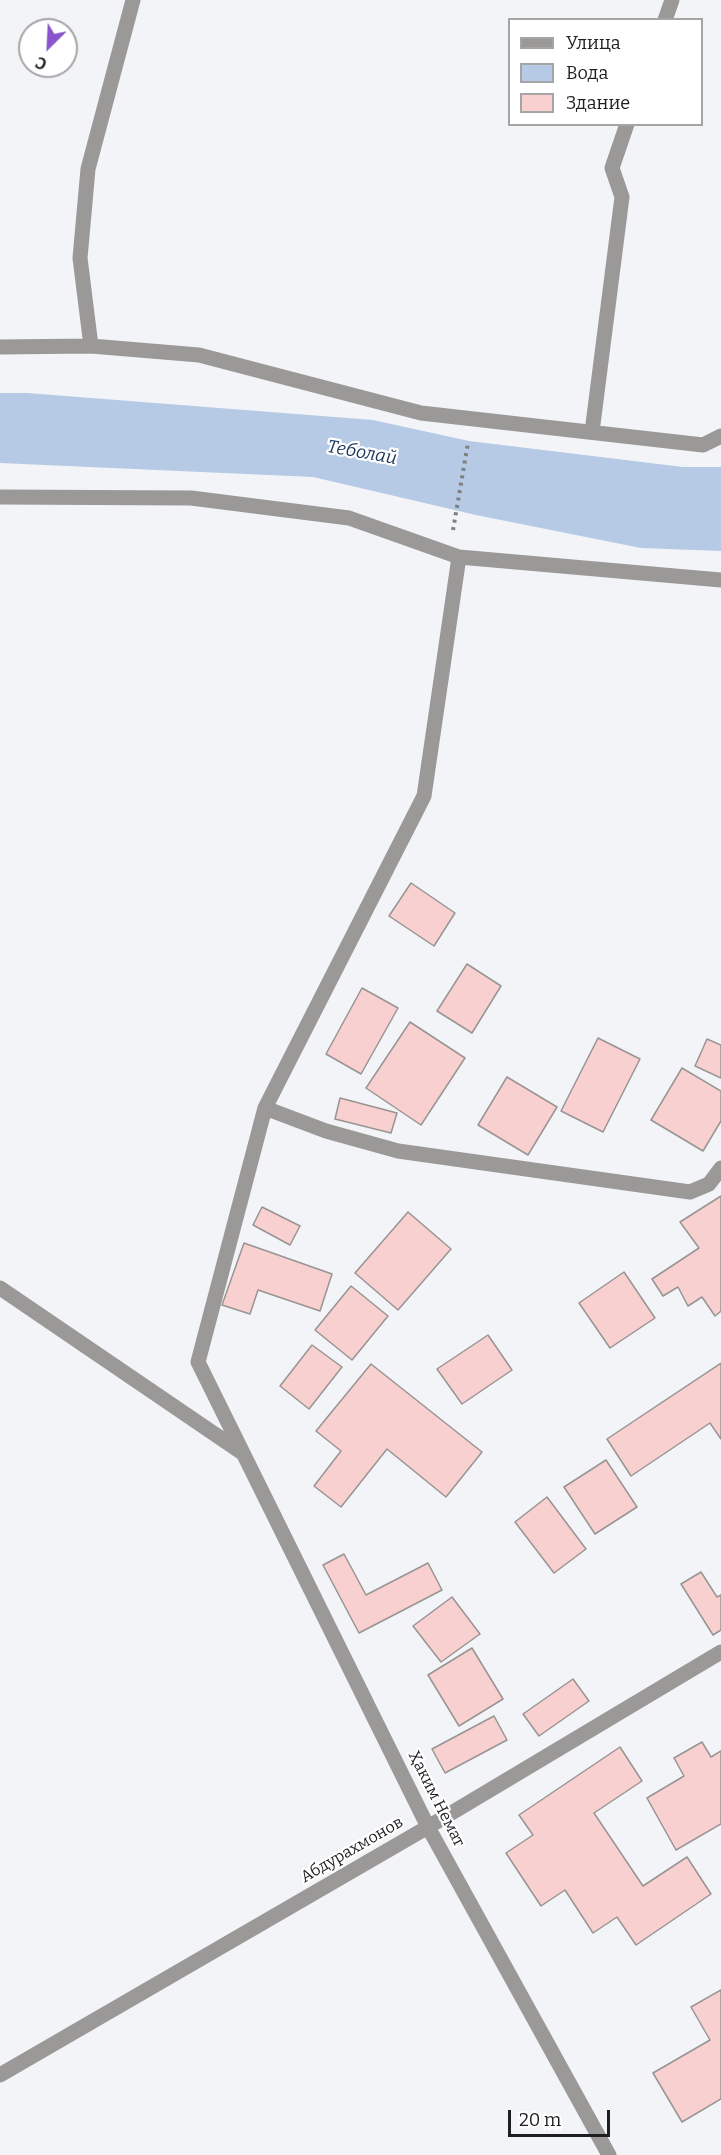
<!DOCTYPE html>
<html>
<head>
<meta charset="utf-8">
<style>
	body { margin:0 }
	#map { position:relative; width:721px; height:2155px; overflow:hidden; background:#f2f4f7; font-family:Bitter,serif }
	canvas { display:block }
	.legend { position:absolute; left:508px; top:18px; width:195px; height:108px; box-sizing:border-box; background:#fff; border:2px solid #a5a5a6; margin:0; padding:8px 10px; list-style:none; font-size:18px; color:#1f1f21 }
	.legend li { display:flex; align-items:center; gap:12px; height:30px }
	.legend b { width:30px; border:2px solid #a5a5a6 }
	.north { position:absolute; left:18px; top:18px; width:60px; height:60px; box-sizing:border-box; background:#fff; border:2px solid #a5a5a6; border-radius:50%; rotate:204deg; font-size:16px; font-weight:700; line-height:24px; text-align:center; color:#1f1f21 }
	.north::after { content:''; display:block; margin:auto; width:21px; height:27px; background:#8a54cc; clip-path:polygon(50% 0,100% 100%,50% 72%,0 100%) }
	.scale { position:absolute; left:508px; top:2110px; width:102px; height:27px; box-sizing:border-box; border:3px solid #1f1f21; border-top:0; padding-left:8px; font-size:18px; line-height:21px; white-space:nowrap; color:#1f1f21; -webkit-text-stroke:4px #fff; paint-order:stroke }
</style>
</head>
<body>
<div id="map">
<canvas width="721" height="2155"></canvas>
<ul class="legend">
<li><b style="height:8px;background:#9a9998"></b>Улица</li>
<li><b style="height:16px;background:#b6cae6"></b>Вода</li>
<li><b style="height:16px;background:#f8d0cf"></b>Здание</li>
</ul>
<div class="north">С</div>
<div class="scale">20 m</div>
</div>
<script>
const c = document.querySelector('canvas').getContext('2d');
c.lineJoin = 'round';
function fillPath(path, color) {
  c.fillStyle = color;
  c.fill(path, 'evenodd');
}
function trace(path, color, width, dash) {
  c.strokeStyle = color;
  c.lineWidth = width;
  c.lineCap = dash ? 'butt' : 'round';
  c.setLineDash(dash || []);
  c.stroke(path);
}
function label(font, color, halo, rows, align = 'center') {
  c.font = font + ' Bitter,serif';
  c.lineWidth = 4.5;
  c.setLineDash([]);
  c.textBaseline = 'middle';
  c.strokeStyle = halo;
  c.fillStyle = color;
  for (const [text, x, y, turn = 0] of rows) {
    c.save();
    c.translate(x, y);
    c.rotate((+turn || 0) * Math.PI / 180);
    c.textAlign = isNaN(turn) ? turn : align;
    if (halo) c.strokeText(text, 0, 0);
    c.fillText(text, 0, 0);
    c.restore();
  }
}
const water = new Path2D(`
	M0,393H27L373,420L469,441L683,467H721V551L641,548L476,515L313,477L0,463Z`);
const building = new Path2D(`
	M411,883L455,913L434,946L389,916Z
	M467,964L501,986L472,1033L437,1011Z
	M362,988L398,1008L361,1074L326,1054Z
	M410,1022L465,1058L421,1125L366,1088Z
	M598,1038L640,1059L603,1132L561,1111Z
	M707,1039L721,1045V1078L695,1066Z
	M682,1068L721,1091V1121L703,1151L651,1120Z
	M507,1077L557,1107L528,1155L478,1125Z
	M340,1098L397,1113L391,1133L335,1119Z
	M721,1196V1311L715,1316L702,1297L688,1306L678,1287L663,1296L652,1279L699,1248L680,1222Z
	M262,1207L300,1226L290,1245L253,1225Z
	M408,1212L451,1249L398,1310L355,1273Z
	M244,1243L332,1274L320,1311L258,1290L250,1314L222,1305Z
	M624,1272L655,1318L610,1348L579,1303Z
	M351,1286L388,1316L352,1360L315,1330Z
	M488,1335L512,1370L462,1404L437,1369Z
	M312,1345L342,1367L309,1409L280,1386Z
	M721,1363V1439L710,1423L631,1476L607,1439Z
	M371,1364L482,1452L446,1497L387,1449L341,1507L314,1486L341,1451L316,1431Z
	M606,1460L637,1507L595,1534L564,1487Z
	M547,1497L586,1549L554,1573L515,1522Z
	M344,1554L366,1595L428,1563L442,1590L359,1633L323,1565Z
	M701,1572L717,1597L721,1595V1630L713,1635L681,1584Z
	M452,1597L480,1634L441,1662L413,1626Z
	M472,1648L503,1699L459,1726L428,1675Z
	M573,1679L589,1701L539,1736L523,1714Z
	M494,1716L507,1740L445,1773L432,1749Z
	M702,1742L711,1757L721,1751V1824L676,1850L647,1798L684,1776L674,1758Z
	M620,1747L642,1781L594,1813L643,1886L687,1857L711,1894L636,1945L617,1917L593,1933L565,1890L541,1906L506,1853L533,1835L519,1815Z
	M721,1990V2099L682,2122L653,2073L710,2040L691,2007Z`);
const path = new Path2D(`
	M453,530L468,443`);
const street = new Path2D(`
	M665,20L672,0
	M91,346L80,258L88,169L133,0
	M0,347L91,346L199,355L421,413L703,445L721,436
	M592,432L622,197L612,168L627,124
	M0,497L191,498L349,518L459,557
	M265,1108L326,1131L398,1151L690,1192L709,1184L721,1168
	M0,1288L241,1452
	M0,2075L428,1827L721,1652
	M609,2155L428,1827L198,1362L265,1108L424,796L459,557L721,580`);
const streetNames = [
	["Ҳаким Немат",436,1799,63],
	["Абдурахмонов",352,1850,-30]
];
const waterNames = [
	["Теболай",362,453,10]
];
fillPath(water, '#b6cae6');
fillPath(building, '#f8d0cf');
trace(building, '#999494', 1.5);
trace(path, '#7f8082', 4, [3, 4.5]);
trace(street, '#9a9998', 15);
label('16px', '#1f1f21', '#fff', streetNames);
label('italic 18px', '#1a365b', '#fff', waterNames);
</script>
</body>
</html>
